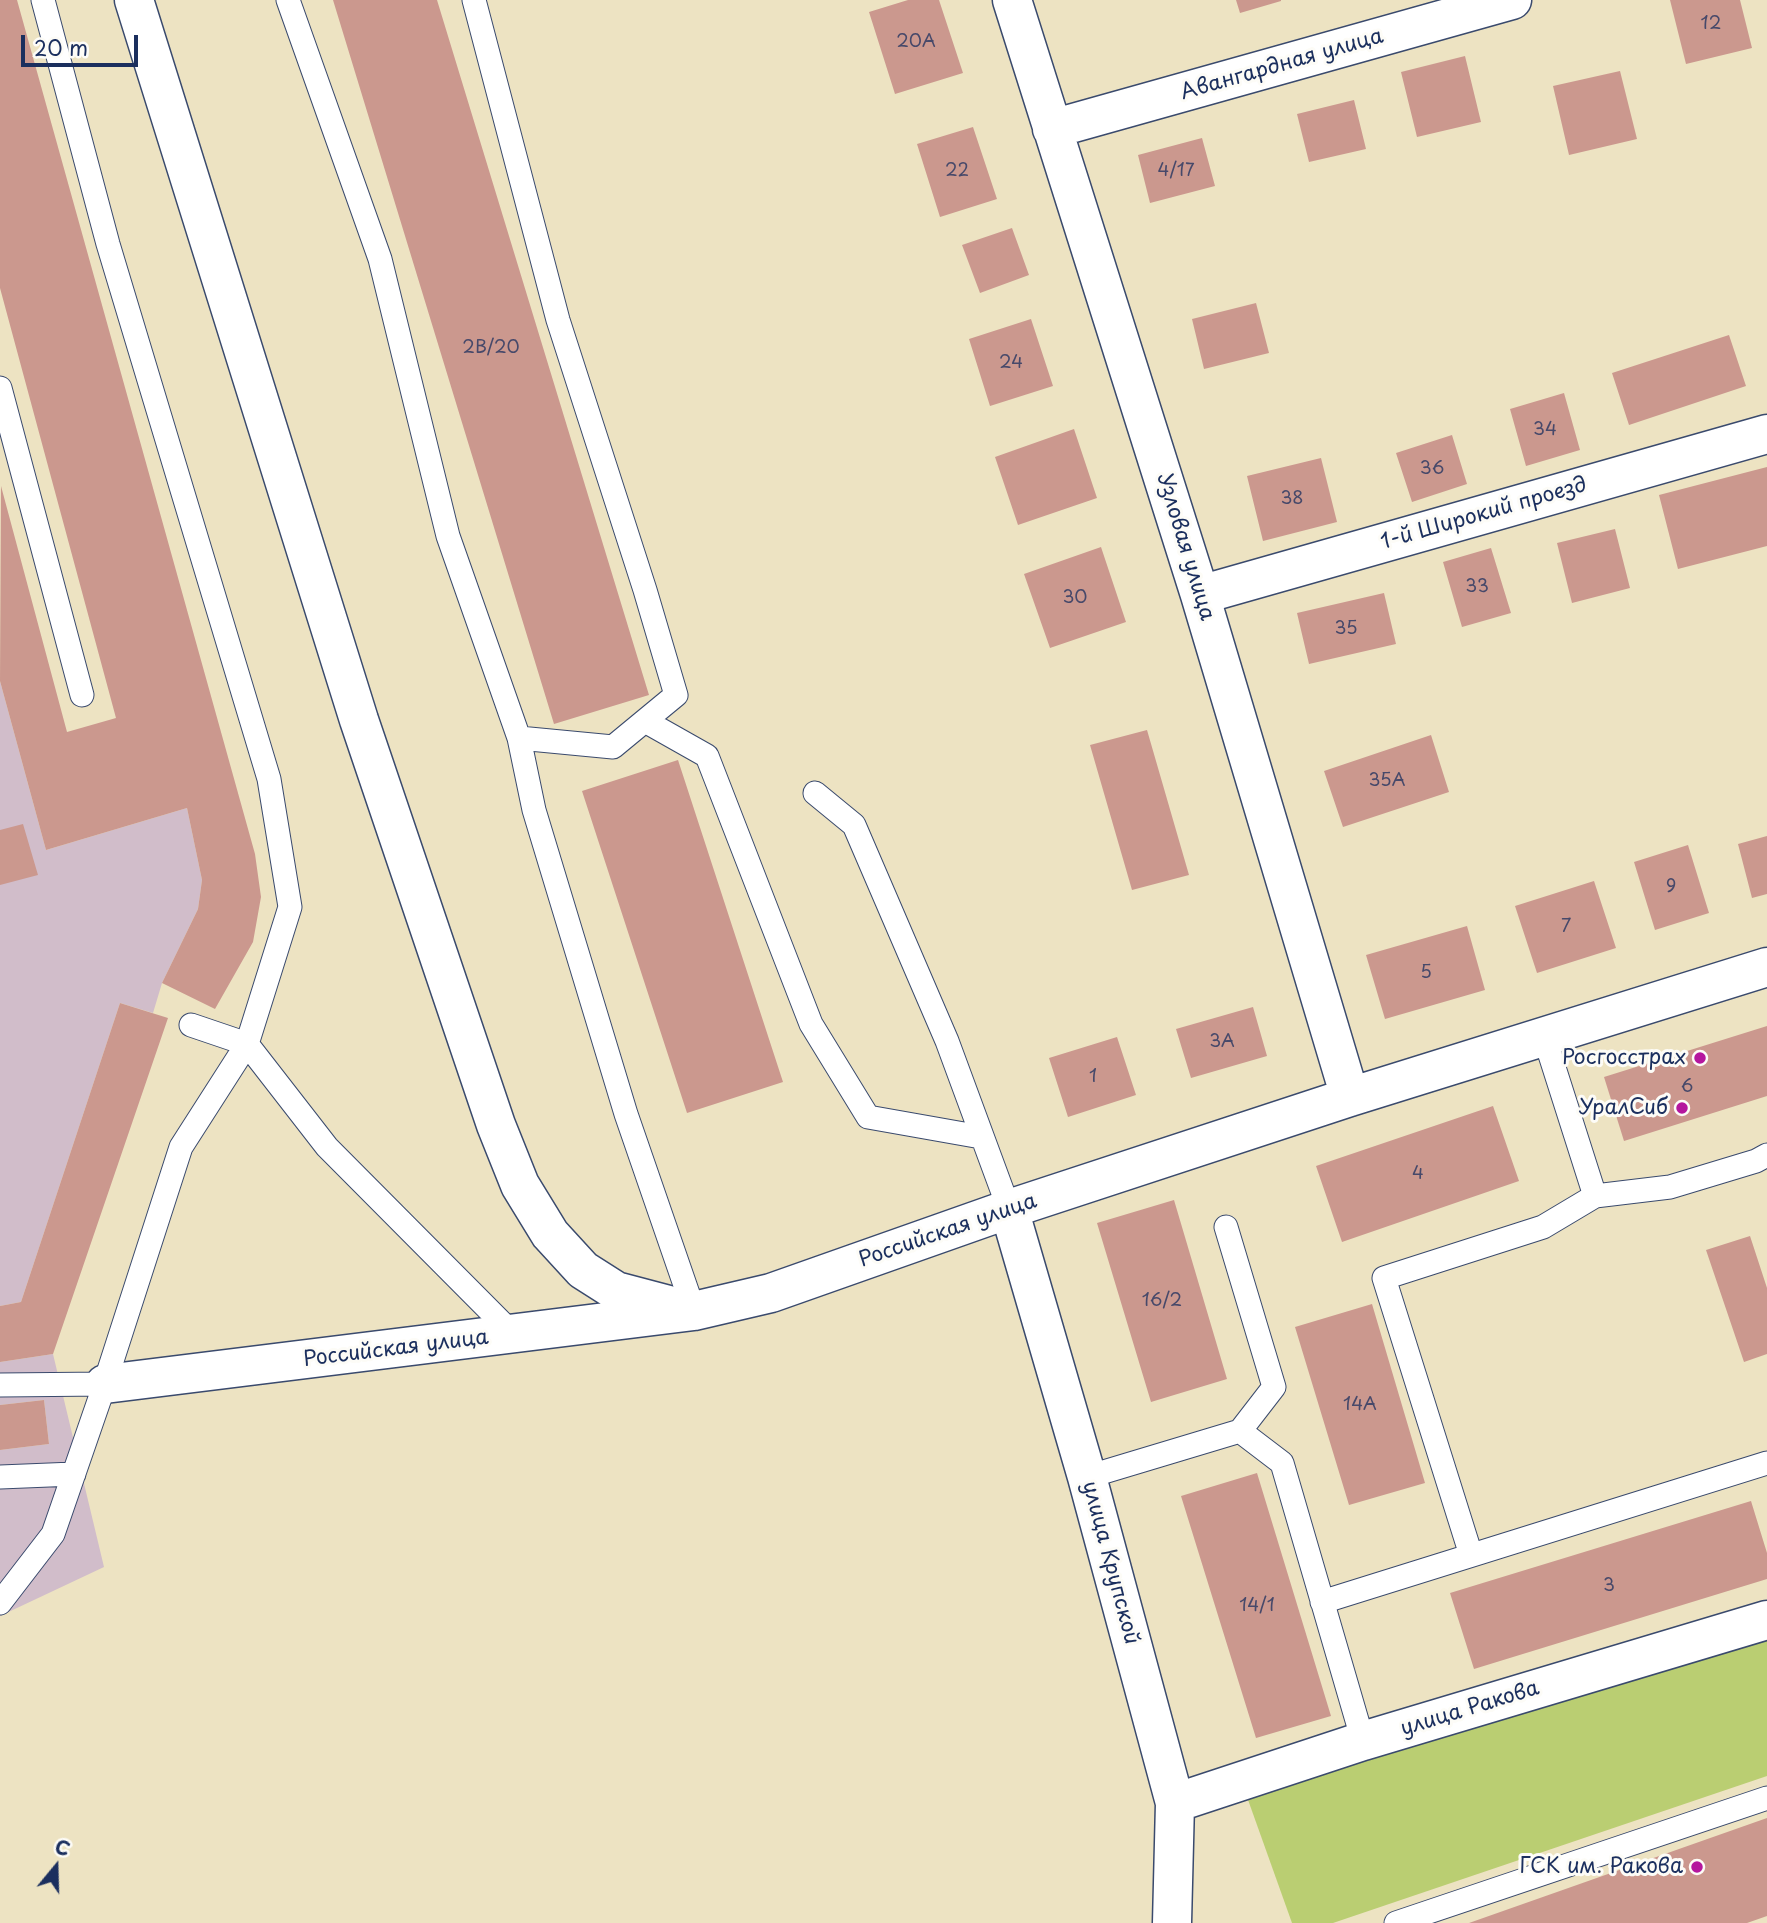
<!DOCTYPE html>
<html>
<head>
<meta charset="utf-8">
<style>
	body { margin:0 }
	#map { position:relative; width:1767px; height:1923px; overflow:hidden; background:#ede3c2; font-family:"Playpen Sans",sans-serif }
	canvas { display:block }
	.north { position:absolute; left:21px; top:1832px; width:70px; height:70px; -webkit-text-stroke:5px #fdfcf7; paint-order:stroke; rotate:19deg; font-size:19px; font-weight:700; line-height:28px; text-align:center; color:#1b2f5e }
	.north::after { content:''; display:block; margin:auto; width:24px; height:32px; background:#1b2f5e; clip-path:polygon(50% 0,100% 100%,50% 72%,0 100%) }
	.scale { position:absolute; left:21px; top:35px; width:117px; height:32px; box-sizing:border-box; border:4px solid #1b2f5e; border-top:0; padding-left:9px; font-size:21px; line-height:24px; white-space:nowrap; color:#1b2f5e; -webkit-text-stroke:5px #fdfcf7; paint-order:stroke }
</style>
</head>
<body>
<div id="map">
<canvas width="1767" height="1923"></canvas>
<div class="north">С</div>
<div class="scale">20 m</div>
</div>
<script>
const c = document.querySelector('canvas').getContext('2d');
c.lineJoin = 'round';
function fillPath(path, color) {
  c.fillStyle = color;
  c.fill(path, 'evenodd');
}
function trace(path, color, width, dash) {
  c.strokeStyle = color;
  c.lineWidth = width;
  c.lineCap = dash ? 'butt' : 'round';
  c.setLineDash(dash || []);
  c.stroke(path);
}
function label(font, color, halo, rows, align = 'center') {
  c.font = font + ' "Playpen Sans",sans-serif';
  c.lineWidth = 6;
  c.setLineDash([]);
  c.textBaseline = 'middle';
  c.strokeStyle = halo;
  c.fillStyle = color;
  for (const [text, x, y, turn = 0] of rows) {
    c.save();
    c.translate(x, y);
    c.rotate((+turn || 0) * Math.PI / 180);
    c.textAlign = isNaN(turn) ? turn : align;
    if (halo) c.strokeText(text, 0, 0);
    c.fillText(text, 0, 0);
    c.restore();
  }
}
const industrial = new Path2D(`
	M0,681L46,850L187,808L202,880L198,909L162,983L153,1013L120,1003L21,1302L0,1306Z
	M53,1354L104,1567L0,1616V1450L49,1444L44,1400L0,1405V1362Z`);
const green = new Path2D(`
	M1767,1636V1776L1333,1923H1292L1247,1797Z`);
const building = new Path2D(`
	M0,0H17L255,854L261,897L253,942L215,1009L162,983L198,909L202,880L187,808L46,850L0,681L1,486L67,732L116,718L0,288Z
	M333,0H437L649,695L554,724Z
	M908,0H939L963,73L895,94L869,12Z
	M1236,0H1281V1L1240,13Z
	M1670,0H1740L1752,48L1686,64Z
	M1465,56L1481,122L1417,137L1401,72Z
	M1620,71L1637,139L1569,155L1553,86Z
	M1354,100L1366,149L1309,162L1297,114Z
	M973,127L997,199L940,217L917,144Z
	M1202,138L1215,186L1150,203L1138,155Z
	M1012,228L1029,275L980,293L962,245Z
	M1256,303L1269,353L1204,369L1192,319Z
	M1031,319L1053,386L990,406L969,339Z
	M1729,335L1746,386L1629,425L1612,373Z
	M1564,393L1580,450L1526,466L1510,409Z
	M1074,429L1097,498L1018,525L995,457Z
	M1452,435L1467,484L1412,502L1396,453Z
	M1321,458L1337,522L1263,541L1247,476Z
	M1767,467V546L1678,569L1659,495Z
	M1615,529L1630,588L1572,603L1557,543Z
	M1101,547L1126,622L1050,648L1024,574Z
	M1491,548L1511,613L1462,627L1443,562Z
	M1384,593L1396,644L1309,664L1297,613Z
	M1147,730L1189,875L1132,890L1090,745Z
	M1431,735L1449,792L1343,827L1324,771Z
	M678,760L783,1082L687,1113L582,791Z
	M23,824L38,875L0,885V830Z
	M1767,836V894L1752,898L1738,844Z
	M1688,845L1709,913L1655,930L1634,862Z
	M1594,881L1616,948L1537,973L1515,906Z
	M1467,926L1485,990L1385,1019L1366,955Z
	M120,1003L168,1018L53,1354L0,1362V1306L21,1302Z
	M1253,1007L1267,1056L1191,1078L1176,1029Z
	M1767,1026V1096L1624,1141L1604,1077Z
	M1117,1037L1136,1095L1068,1117L1049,1058Z
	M1493,1106L1519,1181L1342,1242L1316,1166Z
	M1174,1200L1227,1379L1151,1402L1097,1223Z
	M1750,1236L1767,1288V1354L1744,1362L1706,1250Z
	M1372,1304L1425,1483L1349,1505L1295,1327Z
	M44,1400L49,1444L0,1450V1405Z
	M1257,1473L1331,1716L1256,1738L1181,1496Z
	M1751,1501L1767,1553V1579L1474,1669L1450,1593Z
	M1767,1818V1916L1747,1923H1469Z`);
const service = new Path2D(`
	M288,0L380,259L448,536L519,738L613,747L676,695L645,590L558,320L474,0
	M0,388L82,695
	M645,721L707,756L811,1024L868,1117L981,1137
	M519,738L534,810L626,1114L694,1311
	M815,793L854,825L947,1041L1009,1209
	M191,1025L247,1044L327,1147L514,1335
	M1544,1036L1595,1196L1670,1187L1756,1161L1767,1155
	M0,1385L105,1384
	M1240,1431L1282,1463L1363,1741
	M0,1477L74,1474
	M1087,1477L1240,1431L1274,1387L1226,1227
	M1471,1555L1384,1278L1543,1227L1595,1196
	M1322,1602L1767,1463
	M0,1603L53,1534L100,1398L181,1147L247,1044L290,907L269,779L108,244L43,0
	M1396,1923L1767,1798`);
const minor = new Path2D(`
	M134,0L359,720L496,1125L520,1185L550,1234L583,1270L616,1291L669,1305
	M1012,0L1200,595L1350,1097
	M1052,129L1512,0
	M1200,595L1767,434
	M1009,1209L1087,1477L1175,1803L1172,1923
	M105,1384L694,1311L771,1293L1009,1209L1350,1097L1767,967
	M1175,1803L1363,1741L1767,1620`);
const markers = [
	[1700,1058,7,"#b5179e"],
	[1682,1108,7,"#b5179e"],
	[1697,1867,7,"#b5179e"]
];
const numberNames = [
	["12",1711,24],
	["20А",916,42],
	["22",957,171],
	["4/17",1176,171],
	["2В/20",491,348],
	["24",1011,363],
	["34",1545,430],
	["36",1432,469],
	["38",1292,499],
	["33",1477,587],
	["30",1075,598],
	["35",1346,629],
	["35А",1387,781],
	["9",1671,887],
	["7",1566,927],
	["5",1426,973],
	["3А",1222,1042],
	["1",1093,1077],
	["6",1687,1087],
	["4",1418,1174],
	["16/2",1162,1301],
	["14А",1360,1405],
	["3",1609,1586],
	["14/1",1257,1606]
];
const streetNames = [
	["Авангардная улица",1282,65,-16],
	["1-й Широкий проезд",1484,514,-16],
	["Узловая улица",1185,547,73],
	["Российская улица",948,1231,-19],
	["Российская улица",396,1349,-7],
	["улица Крупской",1110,1563,75],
	["улица Ракова",1470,1709,-17]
];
const poiNames = [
	["Росгосстрах",1686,1058],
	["УралСиб",1668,1108],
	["ГСК им. Ракова",1683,1867]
];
fillPath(industrial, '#d1bdca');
fillPath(green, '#bace72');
fillPath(building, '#cb988e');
trace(service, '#3a4a6d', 25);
trace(minor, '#3a4a6d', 41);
trace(service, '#fff', 23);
trace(minor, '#fff', 38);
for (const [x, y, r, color] of markers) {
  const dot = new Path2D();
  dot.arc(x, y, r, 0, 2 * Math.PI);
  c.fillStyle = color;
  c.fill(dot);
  trace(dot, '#fdfcf7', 2.5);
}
label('18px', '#47496a', null, numberNames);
label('21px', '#1b2f5e', '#fdfcf7', streetNames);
label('21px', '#1b2f5e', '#fdfcf7', poiNames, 'right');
</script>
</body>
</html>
